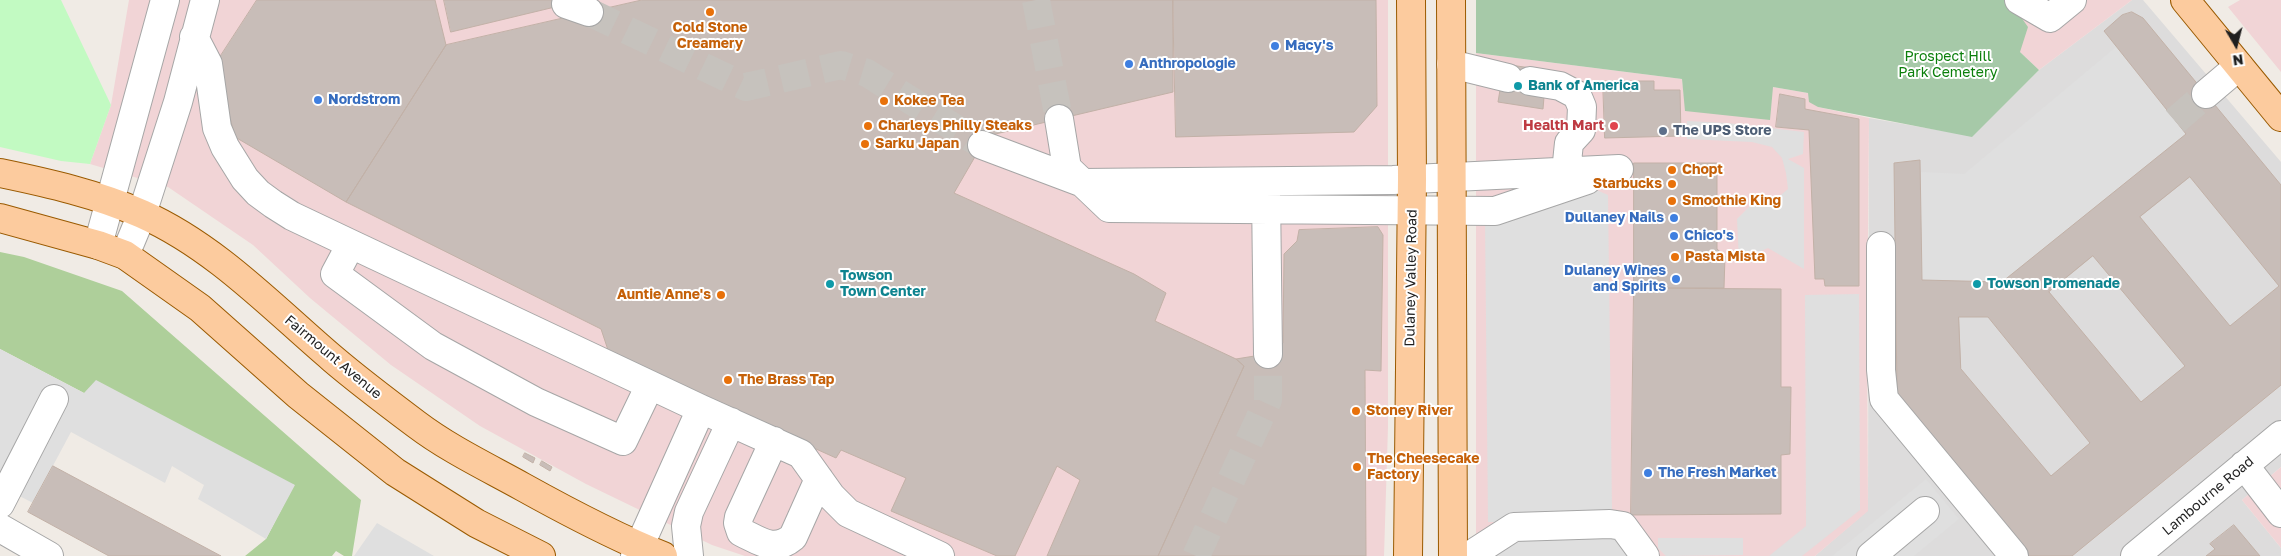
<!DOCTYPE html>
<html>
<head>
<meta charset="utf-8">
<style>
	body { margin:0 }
	#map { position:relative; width:2281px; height:556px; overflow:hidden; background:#f0ebe5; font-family:"Golos Text",sans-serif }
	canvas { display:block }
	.north { position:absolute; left:2211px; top:20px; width:50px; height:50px; -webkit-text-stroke:4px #fff; paint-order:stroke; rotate:172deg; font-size:14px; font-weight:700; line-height:20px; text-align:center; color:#1f1f1f }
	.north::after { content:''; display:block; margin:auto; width:18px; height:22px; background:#1f1f1f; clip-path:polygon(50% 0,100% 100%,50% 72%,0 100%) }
</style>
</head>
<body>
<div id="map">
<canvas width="2281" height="556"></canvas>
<div class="north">N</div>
</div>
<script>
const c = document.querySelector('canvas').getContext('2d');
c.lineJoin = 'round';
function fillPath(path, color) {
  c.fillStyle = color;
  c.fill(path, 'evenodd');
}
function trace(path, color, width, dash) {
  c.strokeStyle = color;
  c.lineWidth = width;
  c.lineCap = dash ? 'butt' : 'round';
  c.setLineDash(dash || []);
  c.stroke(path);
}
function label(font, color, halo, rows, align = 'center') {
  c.font = font + ' "Golos Text",sans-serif';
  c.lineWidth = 4;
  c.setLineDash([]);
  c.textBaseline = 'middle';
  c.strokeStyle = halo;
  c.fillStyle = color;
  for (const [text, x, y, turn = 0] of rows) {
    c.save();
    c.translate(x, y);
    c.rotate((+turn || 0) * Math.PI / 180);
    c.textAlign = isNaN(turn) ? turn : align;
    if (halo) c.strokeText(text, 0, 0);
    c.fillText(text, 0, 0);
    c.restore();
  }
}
const residential = new Path2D(`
	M2132,0H2143L2281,162V467L2242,500L2281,548V556H1815L1868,510L1869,118L1972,136L2039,70Z`);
const commercial = new Path2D(`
	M129,0H1388V427L1384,556H745L712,545L586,484L480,426L391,365L310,298L253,245L168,187L90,164L111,105Z
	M2009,0H2132L2039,70L2020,52Z
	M2240,0H2281V72L2228,7Z
	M1476,53L1682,79L1686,111L1773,87L1808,93L1818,107L1869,118L1867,345L1868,511L1815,556H1476Z
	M2281,467V548L2242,500Z`);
const forest = new Path2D(`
	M0,252L24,257L122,291L361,500L352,556H344L336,551L332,556H245L266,539L294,485L84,393L0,349Z`);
const cemetery = new Path2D(`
	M1476,0H2009L2028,27L2020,52L2039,70L1972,137L1818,107L1809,102L1808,93L1773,87L1770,120L1685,111L1682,79L1476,53Z`);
const park = new Path2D(`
	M0,0H61L111,105L90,164L61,161L0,147Z`);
const parking = new Path2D(`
	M2117,46L2186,134L2002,282L1922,280L1920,172L1964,174Z
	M1687,121L1728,123L1804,132L1803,154L1788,159L1804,168V269L1768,248L1739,261L1737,219L1753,203L1769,205L1788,189L1786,173L1782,158L1772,147L1752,142L1687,139Z
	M1592,188L1608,195L1612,512L1528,513L1504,522H1488L1485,221Z
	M1859,294L1860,510L1802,556H1769L1806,526L1805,295Z
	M0,349L84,393L96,380L295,485L266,539L198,499L204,485L172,466L165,483L71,432L33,503L0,486Z
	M1926,479L1959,519L1914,556H1832Z
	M377,523L434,556H354Z
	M1612,534L1629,556H1487L1528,535Z
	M1658,538H1743V555L1666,556L1658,548Z`);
const building = new Path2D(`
	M257,0H435L446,45L346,202L235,137L216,63Z
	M444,0H584L451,32Z
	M642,0H1173V92L987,136L954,193L1134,274L1166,293L1155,321L1236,359L1244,366L1158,556H1047L1080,480L1057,466L1015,556H997L891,511L906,478L841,450L836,458L610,356L601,329L346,202L446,45Z
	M1173,0H1376L1377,106L1354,132L1176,137Z
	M2132,12L2143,18L2281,185V385L2072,556H2026L1897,394L1894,163L1920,160L1922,280L2002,282L2186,134L2104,31L2122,15ZM2190,177L2279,286L2230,326L2140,217ZM2093,256L2185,366L2141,402L2049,292ZM1959,317H1988L2090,443L2051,476L1961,369Z
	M1510,65L1531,68L1528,95L1544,97L1543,109L1498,102L1500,90L1507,92Z
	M1603,81H1654V90H1680L1681,136L1605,138Z
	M1780,94L1805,99V109L1859,119V286H1825L1824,279H1815L1809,130L1776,127Z
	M1634,163H1717V249L1725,256L1724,288H1634Z
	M1378,227L1383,235L1381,371L1365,370L1366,556H1158L1244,366L1236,359L1273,353L1283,343L1284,254L1297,241L1299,230Z
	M1634,288L1781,289V387H1791L1790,454L1781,455V514L1631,515Z
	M525,453L535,458L533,463L523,457Z
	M542,461L552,467L550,471L540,465Z
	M53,466L221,556H109L28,512Z
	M2234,525L2260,556H2206L2215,549L2210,544Z`);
const minorTunnel = new Path2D(`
	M1036,0L1059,119
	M589,12L746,87L841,65L867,73L982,145
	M2175,121L2206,94
	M1196,556L1268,400V354`);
const minor = new Path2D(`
	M2019,0L2050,18L2072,0
	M566,4L589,12
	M194,37L208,64L217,128L225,147L245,179L258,193L273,204L292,216L351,244L701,409L801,454L831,496L848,513L940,556
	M1451,64L1508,78
	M1530,81L1560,86L1577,95L1582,107L1581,130L1569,143L1566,172
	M2206,94L2239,66
	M1059,119L1067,168L1109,208L1495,211L1587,180
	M982,145L1083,183L1393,180L1619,169
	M1266,194L1268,354
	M351,244L335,274L433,346L536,402L623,441L650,385
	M98,245L165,0
	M1881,246V370L1884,399L2014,556
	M125,255L142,214L178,102L205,0
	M774,441L739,517L738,523L741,532C760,541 774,553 793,537L819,479
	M2244,465L2281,513
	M0,504L54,399
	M0,528L49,556
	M635,556L701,409
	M689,556L686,526L689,512L731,422
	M1469,556L1514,527L1610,524L1623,526L1645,556
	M1871,556L1925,511
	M2135,556L2281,435`);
const major = new Path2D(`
	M1451,0L1453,556
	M2185,0L2281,117
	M0,173C48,183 97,194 142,214C216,247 273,308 333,359C360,382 388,403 416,424C449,449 487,467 523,487C568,512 615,537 663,556
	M0,218L98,245L125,255L200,308L298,395L395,472L476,523L541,556
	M1408,556L1412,179L1411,0`);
const markers = [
	[710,12,5,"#e8710a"],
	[1275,46,5,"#3f7fe0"],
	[1129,64,5,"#3f7fe0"],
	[1518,86,5,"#0f9aa8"],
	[318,100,5,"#3f7fe0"],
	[884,101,5,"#e8710a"],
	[868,126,5,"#e8710a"],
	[1614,126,5,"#e0444e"],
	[1663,131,5,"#5c6f8a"],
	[865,144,5,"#e8710a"],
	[1672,170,5,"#e8710a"],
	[1672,184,5,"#e8710a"],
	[1672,201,5,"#e8710a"],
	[1674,218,5,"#3f7fe0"],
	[1674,236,5,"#3f7fe0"],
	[1675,257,5,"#e8710a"],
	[1676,279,5,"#3f7fe0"],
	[830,284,5,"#0f9aa8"],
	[1977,284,5,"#0f9aa8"],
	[721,295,5,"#e8710a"],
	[728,380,5,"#e8710a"],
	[1356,411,5,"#e8710a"],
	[1357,467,5,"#e8710a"],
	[1648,473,5,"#3f7fe0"]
];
const foodNames = [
	["Cold Stone",710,28,"center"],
	["Creamery",710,44,"center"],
	["Kokee Tea",894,101],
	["Charleys Philly Steaks",878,126],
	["Sarku Japan",875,144],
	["Chopt",1682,170],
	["Starbucks",1662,184,"right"],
	["Smoothie King",1682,201],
	["Pasta Mista",1685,257],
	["Auntie Anne's",711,295,"right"],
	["The Brass Tap",738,380],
	["Stoney River",1366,411],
	["The Cheesecake",1367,459],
	["Factory",1367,475]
];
const shopNames = [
	["Macy's",1285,46],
	["Anthropologie",1139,64],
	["Nordstrom",328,100],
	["Dullaney Nails",1664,218,"right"],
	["Chico's",1684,236],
	["Dulaney Wines",1666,271,"right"],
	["and Spirits",1666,287,"right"],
	["The Fresh Market",1658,473]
];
const parkNames = [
	["Prospect Hill",1948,57],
	["Park Cemetery",1948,73]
];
const cultureNames = [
	["Bank of America",1528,86],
	["Towson",840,276],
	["Town Center",840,292],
	["Towson Promenade",1987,284]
];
const healthNames = [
	["Health Mart",1604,126]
];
const serviceNames = [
	["The UPS Store",1673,131]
];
const streetNames = [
	["Dulaney Valley Road",1411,278,-89],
	["Fairmount Avenue",333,357,40],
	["Lambourne Road",2208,496,-40]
];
fillPath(residential, '#dddcdc');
fillPath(commercial, '#f1d4d6');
fillPath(forest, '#aecf9a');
fillPath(cemetery, '#a6c9a8');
fillPath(park, '#c2fac2');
fillPath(parking, '#dfdfdf');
fillPath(building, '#c8bdb8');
trace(building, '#c2b1a7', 1);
trace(minorTunnel, '#c6c2bd', 28, [28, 14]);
trace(minor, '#a6a6a6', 30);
trace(major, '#9a5a00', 30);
trace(minor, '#fff', 28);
trace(major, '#fccb9e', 28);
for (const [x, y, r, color] of markers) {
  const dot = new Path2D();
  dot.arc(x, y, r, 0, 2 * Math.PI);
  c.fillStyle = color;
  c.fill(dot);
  trace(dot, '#fff', 2);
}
label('bold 14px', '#c56008', '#fff', foodNames, 'left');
label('bold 14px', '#366cbe', '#fff', shopNames, 'left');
label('14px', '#0b7f0b', '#fff', parkNames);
label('bold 14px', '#0d838f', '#fff', cultureNames, 'left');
label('bold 14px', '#be3a42', '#fff', healthNames, 'right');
label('bold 14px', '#4e5e75', '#fff', serviceNames, 'left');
label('14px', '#1f1f1f', '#fff', streetNames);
</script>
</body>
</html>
